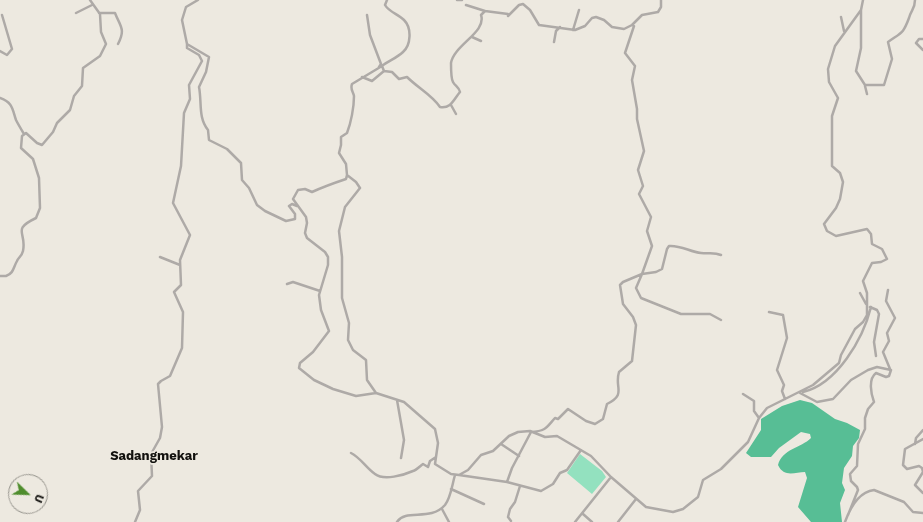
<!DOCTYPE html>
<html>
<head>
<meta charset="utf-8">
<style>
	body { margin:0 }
	#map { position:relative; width:923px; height:522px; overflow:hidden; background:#ede9e0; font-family:"Work Sans",sans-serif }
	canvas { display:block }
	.north { position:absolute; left:8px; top:474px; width:40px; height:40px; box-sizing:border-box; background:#ede9e0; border:1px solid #95938c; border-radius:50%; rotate:113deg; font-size:11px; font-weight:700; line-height:16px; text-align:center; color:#12110e }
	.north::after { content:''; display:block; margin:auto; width:14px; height:18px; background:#4f8d2d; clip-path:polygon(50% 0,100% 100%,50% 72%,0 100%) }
</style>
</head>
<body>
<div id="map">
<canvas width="923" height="522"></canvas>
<div class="north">U</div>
</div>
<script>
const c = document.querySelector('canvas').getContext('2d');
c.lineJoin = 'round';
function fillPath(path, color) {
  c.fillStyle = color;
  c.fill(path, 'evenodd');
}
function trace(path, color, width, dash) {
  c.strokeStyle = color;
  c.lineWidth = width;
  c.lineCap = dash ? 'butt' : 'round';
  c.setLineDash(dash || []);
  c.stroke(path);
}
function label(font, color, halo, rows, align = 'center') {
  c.font = font + ' "Work Sans",sans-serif';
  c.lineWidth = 3.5;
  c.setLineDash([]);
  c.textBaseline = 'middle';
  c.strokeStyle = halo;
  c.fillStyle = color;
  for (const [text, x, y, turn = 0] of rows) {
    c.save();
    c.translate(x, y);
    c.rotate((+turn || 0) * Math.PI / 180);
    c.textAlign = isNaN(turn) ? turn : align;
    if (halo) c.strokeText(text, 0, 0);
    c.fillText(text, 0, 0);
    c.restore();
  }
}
const green = new Path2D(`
	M580,454L602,471L606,477L592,494L567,473Z`);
const forest = new Path2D(`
	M800,400L812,403L835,419L847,423L860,430L859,438L853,446L852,456L844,468L842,483L845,490L840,503L842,522H811L798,507L807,478L805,472C795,472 784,478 778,465C782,449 801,448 811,438L810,434L801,432L779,448L771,457H751L746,453L761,430V419L782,406Z`);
const minor = new Path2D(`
	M198,0L186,7L182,20L187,44L209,57L206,72L199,87C202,102 198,118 208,130L209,140L227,149L241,163L242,180L249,188L257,205L265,211L286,221L295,219V214L289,206L292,204L297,206
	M457,0H462
	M466,5L485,11
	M861,10V48L856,71L865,85H884L892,59L888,42C902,32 903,34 909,18C911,10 915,9 915,0
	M76,13L92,5
	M99,13H115C120,26 126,29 118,44
	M367,15L370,35L381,64L379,67
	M841,17L844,31
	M573,30L579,10
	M472,37L481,41
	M923,39H919L916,43L923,50
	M554,42L556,31L560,27
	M0,51L7,55L12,49L2,15
	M382,66C388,61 397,58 403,52C411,45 412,28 404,20C398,14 389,12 385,5L387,0
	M362,77L372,81L384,71
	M865,86L867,94
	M0,98C13,103 12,108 16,120C18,124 21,129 24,134
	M451,105L456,114
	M347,175L346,179C334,183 323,187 312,192L305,189L298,190L293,199L306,217L307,223L305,233L307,238L325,252L328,257V265L319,295L321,310L329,331L313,352L300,363L299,368L314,380L333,389L356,396L376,393L404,402L435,429L438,443L435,464L451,474L459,475L468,470L481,455L493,451L509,436L518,432L530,431L545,437L557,436L591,456L611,477L646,507L673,512L683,509L698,497L703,480L721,469L748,442L759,418L767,408L813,385L839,363L841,355L855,329L863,322L867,315V293L863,281L872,263L881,262L887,259L882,249L872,244L871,234L867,229L836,236L827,231L824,224L836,208L840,199L843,182L840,173L832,166V116L838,98L829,82L828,69L835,46L861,10L863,0
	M160,257L180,265
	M0,276H6C14,273 13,268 17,261C18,258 22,256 23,251C27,232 11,230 36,218L40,208L39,178L33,159L21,148L22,136L26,133L37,143L42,145L53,132L57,123L70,110L74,96L82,86L83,68L100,56L106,44L101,32L100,14L90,0
	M287,284L293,282L320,291
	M888,290L886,301L895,318L887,333L889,341L883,352L890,369
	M860,293L866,304
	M870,307L877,310L879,314L874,342L876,356
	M769,312L783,315L787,338L777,370L784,385L782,391L785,399
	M721,320L710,314H681L641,298L636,288L642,274L656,272L662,269L667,249L669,246C681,245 690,252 701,253C709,254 714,252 721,255
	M803,392C837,384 863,339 871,307
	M376,393L367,380L366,360L353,350L348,340L349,323L342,298V257L339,231L345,207L360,188L356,182L347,175L346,164L339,153L341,145V137L347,133C351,123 354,107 354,96C353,91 350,89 352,84L382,66L384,71L392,72L399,79L407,77C418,88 432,95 440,107C451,109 454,99 460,92C459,87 455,86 453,82C451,79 451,67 451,63C454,45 487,32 481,15L485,11L508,14V16L519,5L523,4L530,10L539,25L575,30L585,26L592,18L596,17L604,20L612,27L624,29L632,25L642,15L658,12L661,7V0
	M800,393L817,402L833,399L851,380L868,370L877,367L891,370L889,376L886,377L876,373C868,379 871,394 874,402L868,409L865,418V429L858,444L857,466L850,474L851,481L857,487L858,490L848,515
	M743,394L754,401V411L759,418
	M397,400L404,440L401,458
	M923,439L905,449L903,465L907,469L919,466L922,468L923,472L915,485L923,493
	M501,444L519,456
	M915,444L916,438L923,430
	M351,453C361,458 366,468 375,474C384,481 404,475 413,471C417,470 420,466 423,464L428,467L430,461L436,457
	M459,475L507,482L541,491L553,484L560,473L567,470L581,450
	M507,482L512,468L531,432C546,431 546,428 555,418L558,419L568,409L586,421L595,424L603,419L607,404C627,394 614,388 619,372L632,361L636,325L633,317L623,304L620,285L623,282L642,274L652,246L647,231L651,217L639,194L643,186L638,170L644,151L637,119V109L632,80L635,66L625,53L634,26L632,25
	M451,489L484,504
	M442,509L449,522
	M583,514L592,522
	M511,521L508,517L510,509L515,502L520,486
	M135,522L140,510L138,491L152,476L151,454L160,438L162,427L158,384L161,381L170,376L182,348L183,312L174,292L181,285L180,260L190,235L173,203L181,166L184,113L190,99L189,85L202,61L199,55L187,48V44
	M397,522C406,508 430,522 445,505C451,497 452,485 455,475
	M575,522L611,477
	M618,522L636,499
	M845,522C850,508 858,492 874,490L904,502L913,512L923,513`);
const quarterNames = [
	["Sadangmekar",154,456]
];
fillPath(green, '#93e1bf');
fillPath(forest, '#57be95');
trace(minor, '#aeaaa7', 2.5);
label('bold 13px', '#12110e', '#ede9e0', quarterNames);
</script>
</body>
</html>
